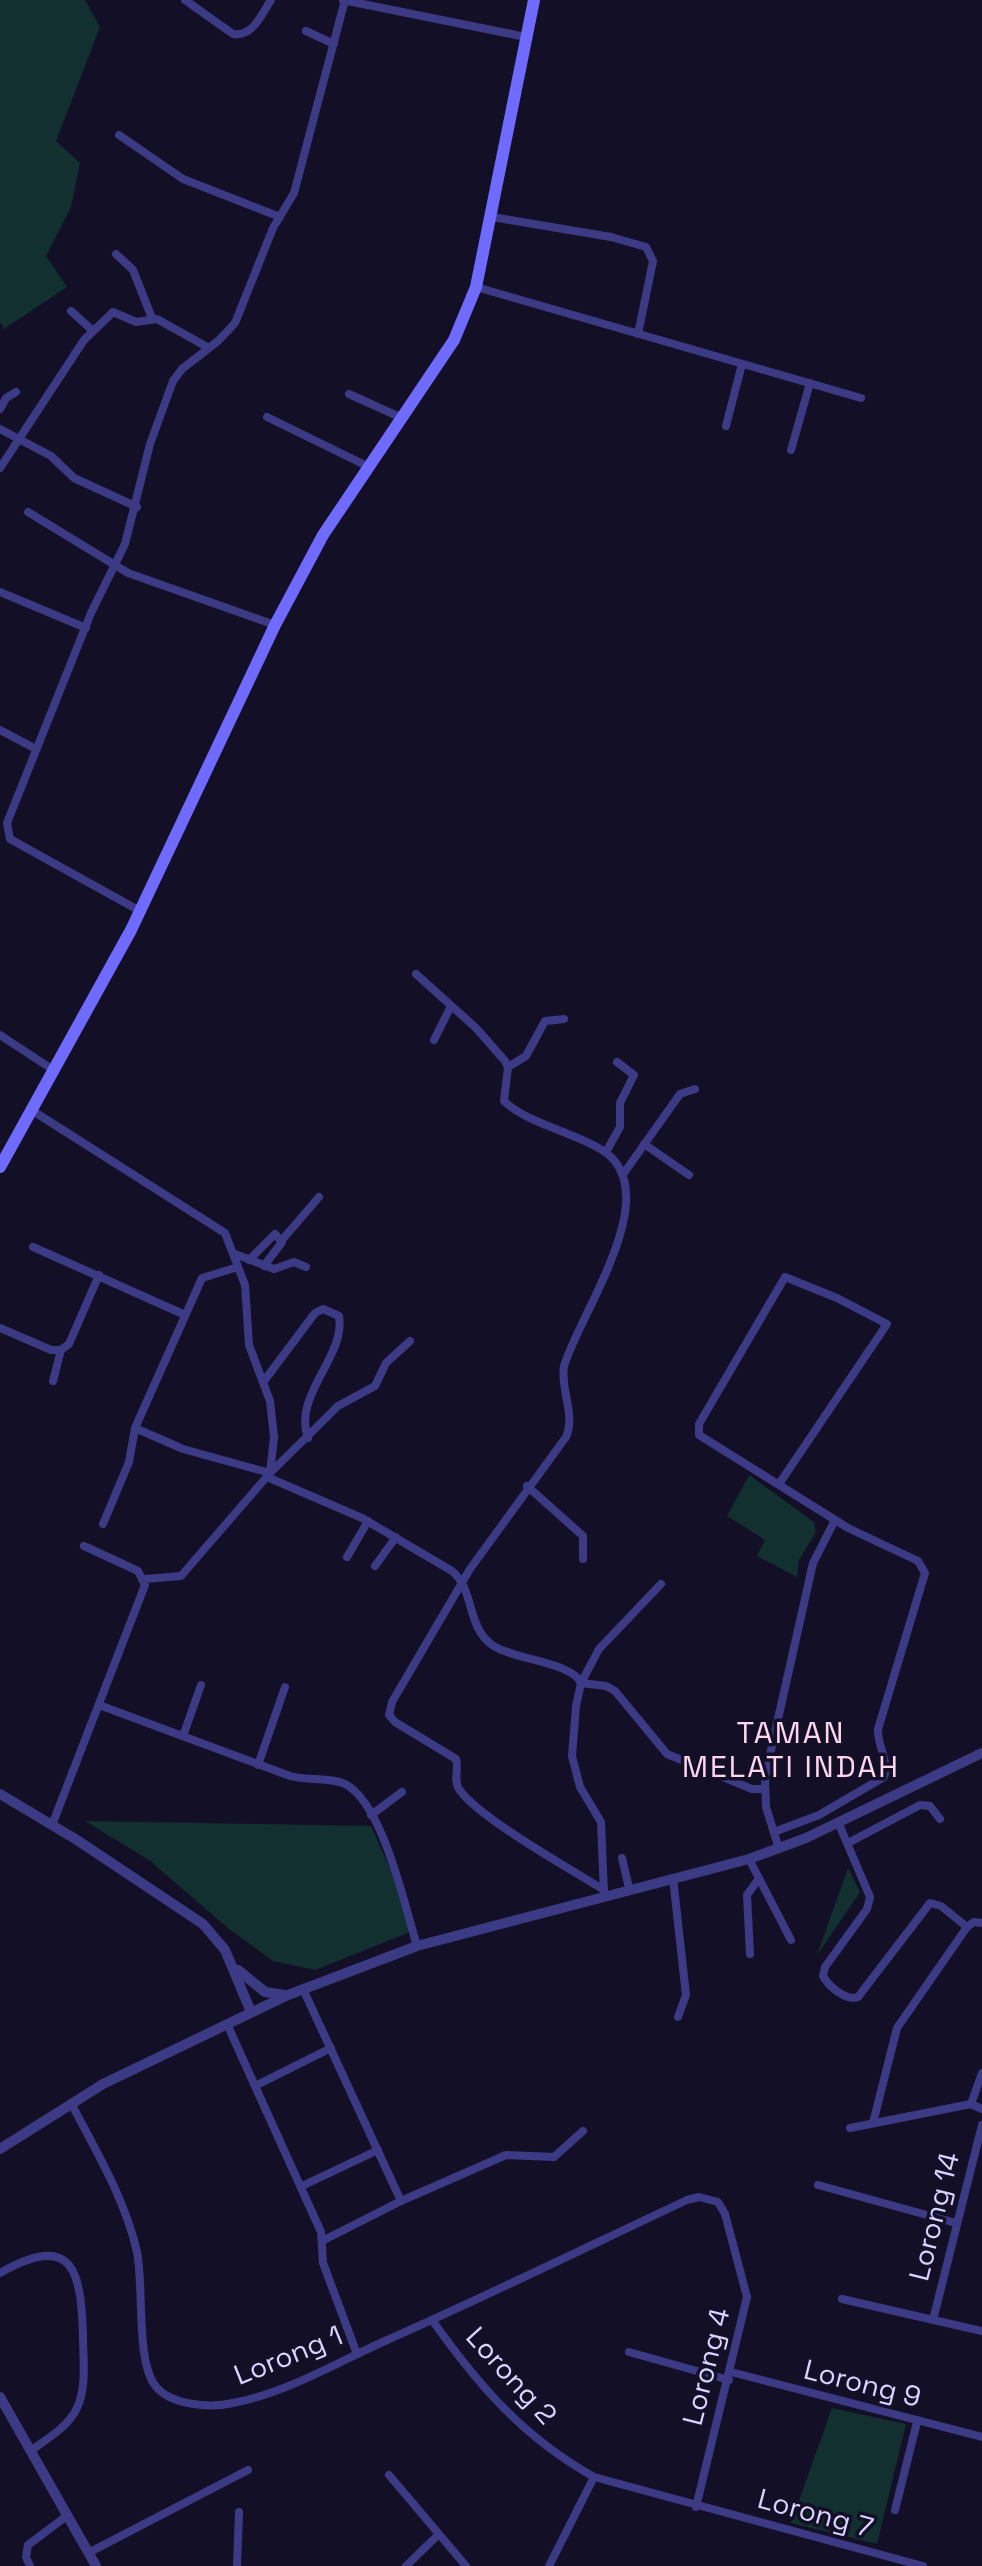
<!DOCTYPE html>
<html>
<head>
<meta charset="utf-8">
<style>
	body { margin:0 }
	canvas { display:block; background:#130f26 }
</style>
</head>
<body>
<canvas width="982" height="2566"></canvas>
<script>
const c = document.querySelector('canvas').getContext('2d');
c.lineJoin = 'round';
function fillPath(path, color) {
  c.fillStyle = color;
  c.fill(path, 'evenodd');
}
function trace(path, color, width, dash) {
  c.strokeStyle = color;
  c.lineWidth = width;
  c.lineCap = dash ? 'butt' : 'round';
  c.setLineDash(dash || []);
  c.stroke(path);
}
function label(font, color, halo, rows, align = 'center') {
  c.font = font + ' "Space Grotesk",sans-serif';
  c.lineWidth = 7;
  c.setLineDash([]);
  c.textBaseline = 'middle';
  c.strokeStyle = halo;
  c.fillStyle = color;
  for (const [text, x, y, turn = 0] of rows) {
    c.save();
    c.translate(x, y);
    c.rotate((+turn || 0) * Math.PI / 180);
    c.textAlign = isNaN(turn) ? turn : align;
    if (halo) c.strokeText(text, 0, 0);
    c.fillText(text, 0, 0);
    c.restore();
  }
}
const green = new Path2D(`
	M0,0H85L100,27L56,141L80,163L71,207L46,256L67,287L4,329L0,322Z
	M749,1475L814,1522L816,1532L799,1560L797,1577L757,1556L765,1540L727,1516Z
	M85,1821L371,1826L391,1871L410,1932L315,1970L273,1961L229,1929L149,1860Z
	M848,1868L860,1892L817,1955Z
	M832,2408L906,2424L877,2544L791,2523Z`);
const minor = new Path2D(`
	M185,0L233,34C253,37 261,15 271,0
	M343,0L526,37
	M306,31L334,44
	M119,135L183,179L280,217
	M492,217L611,237L646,247L653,261L638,334
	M116,254L133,270L152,318
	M476,287L861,398
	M71,311L93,331
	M349,394L402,418
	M0,409L6,398L16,392
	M267,417L367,466
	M726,426L742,364
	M0,429L51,456L74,478L137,507
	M791,450L810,383
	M0,468L84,340L113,312L136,322L157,319L209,348
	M28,512L128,573L275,625
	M0,592L86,628
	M0,730L36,749
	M140,911L10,839L7,823L91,613L125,544L150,444L173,381L182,369L218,341L235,323L273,228L294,193L345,0
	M416,974L476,1028L505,1061L508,1067L504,1101C526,1123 574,1132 602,1150C668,1191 580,1313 564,1366C560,1390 576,1414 566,1437L470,1569L392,1702L389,1715L395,1722L456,1759C459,1769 453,1780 459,1789C477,1817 572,1870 604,1890
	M0,1035L55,1071
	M434,1040L451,1006
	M508,1067L526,1056L545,1021L564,1019
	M33,1111L225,1233L245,1285L249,1345L270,1401L274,1437L270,1473
	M644,1144L689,1175
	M606,1152L620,1127V1103L634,1075L617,1062
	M624,1173L680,1094L695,1089
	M282,1240L319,1197
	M33,1247L183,1314
	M235,1254L274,1269L294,1262L306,1267
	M249,1260L275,1234L282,1242L264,1266
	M238,1267L202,1278L135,1428L183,1449L270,1473
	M0,1328L51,1350H61
	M53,1381L61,1350L69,1344L99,1275
	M264,1381L315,1313L323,1309L339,1316C346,1357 292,1395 308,1438
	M267,1477L362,1518L452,1571C475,1590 466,1626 492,1645C514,1660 572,1662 581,1683
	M527,1486L583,1536V1559
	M103,1524L129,1462L135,1428
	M347,1557L368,1521
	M375,1566L396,1537
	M145,1579L181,1576L270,1473L338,1406L375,1386L386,1363L410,1341
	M581,1683L606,1686L615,1691L667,1754L752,1789H764
	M99,1705L290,1776C307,1781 330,1777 345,1784C383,1803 405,1907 417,1946
	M183,1736L201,1685
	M258,1765L285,1687
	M371,1815L402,1792
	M838,1822L870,1897L867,1909L825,1967L823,1976C829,1987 846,2001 858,1997L930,1903L941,1906L967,1927
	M52,1825L145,1585L138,1571L84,1546
	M774,1832L819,1815L884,1777C890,1762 877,1746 878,1729L925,1573L918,1561L848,1528L699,1435V1424L785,1277L837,1298L887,1324L779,1484
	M848,1843L920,1805L930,1806L940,1819
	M779,1849L766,1807L765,1777L813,1563L835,1520
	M622,1858L629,1888
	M749,1859L791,1940
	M673,1878L686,1995L678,2017
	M604,1893L601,1822L580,1787L572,1756L576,1706L581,1683L599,1649L661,1584
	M750,1954L747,1895L757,1881
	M303,1989L401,2201
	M227,2024L321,2232L323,2263L357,2354
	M255,2086L331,2048
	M71,2103C96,2151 125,2199 137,2252C144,2286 136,2357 154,2384C169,2406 211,2408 233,2403C286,2393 336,2363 385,2341C487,2296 587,2247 687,2200L699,2197L718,2202L725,2214L747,2297L696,2507
	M971,2104L982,2073
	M873,2123L897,2028L967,1927L974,1922L982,1923
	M850,2128L971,2104L982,2109
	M818,2185L956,2223
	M302,2186L378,2150
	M322,2241L401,2201L506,2155L554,2157L583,2131
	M0,2273C73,2231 81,2271 83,2335C83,2358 87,2387 77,2408C68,2427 48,2438 32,2450
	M842,2299L982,2331
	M432,2320C479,2386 523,2437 594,2477L923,2566
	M933,2320L982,2125
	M629,2352L729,2380
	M731,2372L982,2437
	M389,2475L466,2566
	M895,2510L917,2422
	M90,2552L248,2470
	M30,2566L26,2557L28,2545L68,2515
	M237,2566L239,2512
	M406,2566L439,2534
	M549,2566L594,2477`);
const tertiary = new Path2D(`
	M0,1794L77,1840L203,1924L225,1950L251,2012
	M238,1970L265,1992L285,1995
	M0,2149L103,2084L288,1995L417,1946L749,1859L806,1838L982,1753
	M0,2397L96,2566`);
const secondary = new Path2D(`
	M0,1167L131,930L275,625L323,535L454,340L476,287L534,0`);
const streetNames = [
	["Lorong 14",936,2217,-76],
	["Lorong 1",289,2357,-22],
	["Lorong 4",708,2367,-76],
	["Lorong 2",510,2377,48],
	["Lorong 9",862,2385,14],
	["Lorong 7",815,2515,15]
];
const neighbourhoodNames = [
	["TAMAN",791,1735],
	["MELATI INDAH",791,1769]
];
fillPath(green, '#12302f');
trace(minor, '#3d3a85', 8);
trace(tertiary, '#3d3a85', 10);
trace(secondary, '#6f6bff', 12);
label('28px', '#d9d4ff', '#130f26', streetNames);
c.letterSpacing = '2px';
label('30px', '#ffd6f0', '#130f26', neighbourhoodNames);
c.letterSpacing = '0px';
</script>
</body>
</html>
